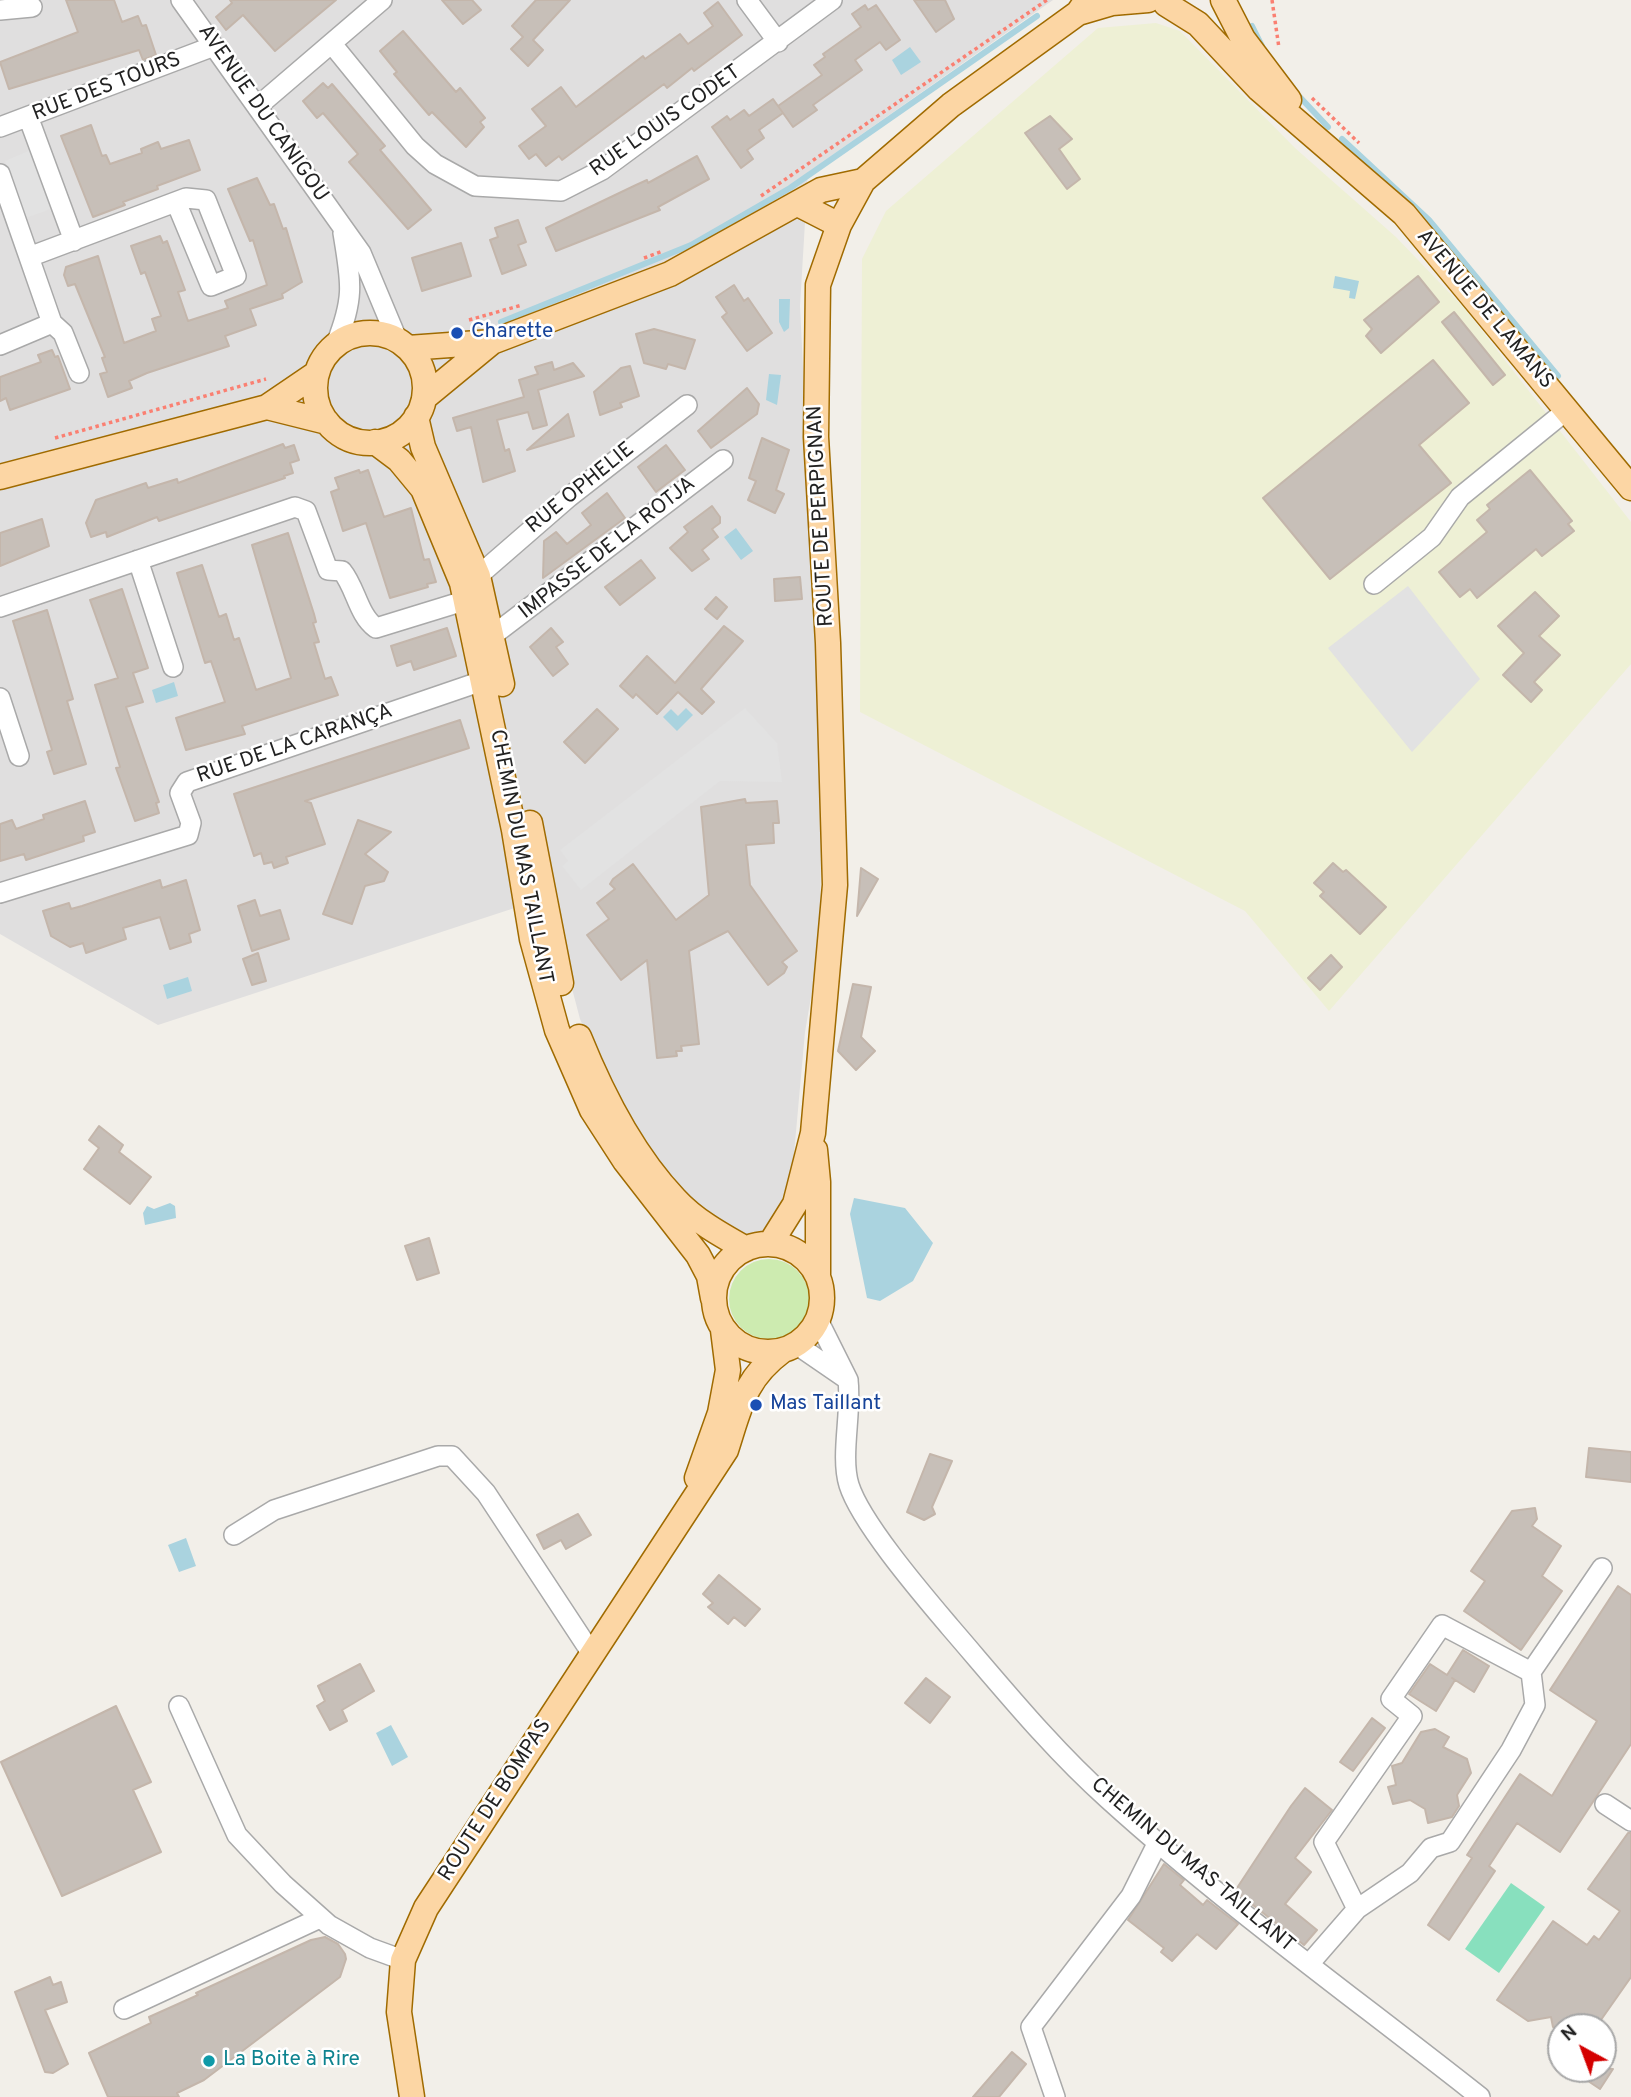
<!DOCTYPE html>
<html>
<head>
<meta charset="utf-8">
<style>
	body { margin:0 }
	#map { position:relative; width:1631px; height:2097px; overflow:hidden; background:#f2efe9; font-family:Overpass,sans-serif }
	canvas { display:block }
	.north { position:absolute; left:1547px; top:2013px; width:70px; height:70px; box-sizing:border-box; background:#fff; border:2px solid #a7a7a7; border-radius:50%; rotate:319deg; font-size:19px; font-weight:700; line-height:28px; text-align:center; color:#222 }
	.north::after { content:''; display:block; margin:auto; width:24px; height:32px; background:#d40000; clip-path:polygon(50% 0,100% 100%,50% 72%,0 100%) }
</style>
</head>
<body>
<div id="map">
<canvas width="1631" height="2097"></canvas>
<div class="north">N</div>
</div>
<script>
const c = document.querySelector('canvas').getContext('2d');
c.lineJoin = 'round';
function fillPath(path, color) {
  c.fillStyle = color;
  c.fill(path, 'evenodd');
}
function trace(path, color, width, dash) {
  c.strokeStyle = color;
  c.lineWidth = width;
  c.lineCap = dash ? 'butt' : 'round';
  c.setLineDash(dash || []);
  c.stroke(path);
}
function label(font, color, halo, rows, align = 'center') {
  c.font = font + ' Overpass,sans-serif';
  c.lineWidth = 5;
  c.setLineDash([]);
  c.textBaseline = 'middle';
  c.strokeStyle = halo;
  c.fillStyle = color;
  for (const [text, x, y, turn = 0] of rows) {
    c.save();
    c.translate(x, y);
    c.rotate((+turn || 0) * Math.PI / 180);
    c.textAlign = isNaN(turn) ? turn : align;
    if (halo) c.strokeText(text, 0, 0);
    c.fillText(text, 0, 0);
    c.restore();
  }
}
const residential = new Path2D(`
	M0,0H1053L808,172L800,306L822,759L820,945L805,1032L791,1187L764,1234L750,1236L729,1232L687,1200L620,1111L580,1019L548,897L158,1025L0,934Z`);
const farmland = new Path2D(`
	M1156,23L1180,31L1295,148L1396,237L1465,309L1631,522V664L1329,1011L1245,911L860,712L862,259L886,211L1098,28Z`);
const grass = new Path2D(`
	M729 1299a40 40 0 1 1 80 0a40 40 0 1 1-80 0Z`);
const pitch = new Path2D(`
	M1511,1883L1545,1907L1499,1973L1465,1949Z`);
const parking = new Path2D(`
	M31,150L53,208L26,218L5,161Z
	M1408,586L1480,679L1412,752L1328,648Z
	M745,708L777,743L782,782L720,781L581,890L562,866L568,861L560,850Z`);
const water = new Path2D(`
	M910,47L921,62L901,75L892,60Z
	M1335,276L1359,281L1355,299L1349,298L1350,291L1333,288Z
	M779,299H790L789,328L784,332L779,322Z
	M769,374L781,375L777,405L766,400Z
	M736,528L753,551L741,560L724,537Z
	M174,682L178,696L156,703L152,690Z
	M686,708L693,715L677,731L663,717L671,709L678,716Z
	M188,977L192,991L167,999L163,985Z
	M854,1198L905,1208L933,1243L913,1281L880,1301L867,1298L850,1214Z
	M170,1203L175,1206L176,1218L145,1225L143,1213L147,1206L154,1209Z
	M186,1538L196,1566L179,1572L168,1545Z
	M391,1725L408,1757L392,1766L376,1733Z`);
const stream = new Path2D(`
	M1252,26L1262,46
	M1297,94L1328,127
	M1342,139L1429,220L1558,376
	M501,322L691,245L790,188L1037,16`);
const building = new Path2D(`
	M66,0H114L122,22L138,16L142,26L146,25L156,55L143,60L139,50L9,89L0,62L78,32Z
	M230,0H336L275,51L243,15L226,30L216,17L232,3Z
	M442,0H472L481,10L463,24Z
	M536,0H570L533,40L543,50L528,66L511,49L523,37L512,26Z
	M914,0H945L954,19L936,32Z
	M718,2L742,35L694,71L692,68L667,88L664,84L562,160L559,156L546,166L536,154L529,159L519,146L546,126L532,109L561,87L576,107L643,56L645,59L680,34L688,44L713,26L704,13Z
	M865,5L868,10L876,5L900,40L886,50L880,42L855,60L862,70L813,105L817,110L793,127L778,106L822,75L814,65L825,57L823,54L861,27L852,14Z
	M403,31L456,92L460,88L485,118L480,122L484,127L466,147L432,112L429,115L394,74L397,72L380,51Z
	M323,83L328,88L332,84L385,146L380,150L431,210L408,229L349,162L358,154L323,113L317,118L303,101Z
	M773,99L783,113L759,130L764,138L747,150L753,159L741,168L712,127L727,116L730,120L744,110L749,116Z
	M1050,116L1072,139L1059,149L1080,179L1067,189L1025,133Z
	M91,125L102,156L106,155L110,164L142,153L141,149L158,142L161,149L189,140L200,170L157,186L158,189L123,202L125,205L93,217L61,136Z
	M697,156L709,179L658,207L660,210L556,251L546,228L636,185L647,180L648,183Z
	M257,178L270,205L274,204L283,229L286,228L302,282L282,294L283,298L250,309L256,325L225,336L229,346L147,373L129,381L132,388L108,397L100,374L107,372L102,358L105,357L75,284L68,286L64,275L66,267L98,256L124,343L156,331L152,319L161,316L145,272L141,274L131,246L160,236L163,243L167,241L185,290L178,292L188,321L228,308L225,301L267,285L253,240L250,241L228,189Z
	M518,220L526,242L518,245L526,265L502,274L490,240L498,237L495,228Z
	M461,243L471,276L422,291L412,258Z
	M1418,276L1439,302L1381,353L1366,336L1372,329L1364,320Z
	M734,285L744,301L748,298L772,333L747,351L722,317L727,313L716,297Z
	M1454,312L1505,375L1493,385L1442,322Z
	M654,329L695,340L685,369L668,364L666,369L644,363L636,334Z
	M52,350L55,357L58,356L70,389L10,410L6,398L0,401V377L41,362L38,355Z
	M1433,360L1469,403L1419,445L1451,483L1330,579L1263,498Z
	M552,362L554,370L573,363L584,376L538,390L547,425L533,429L528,412L497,420L505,451L509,449L515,471L483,482L471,427L457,431L453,418L524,397L519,380L538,374L535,367Z
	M630,366L639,396L620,403L622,407L600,415L594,392L621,368Z
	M747,388L759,404L757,414L711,448L698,431Z
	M568,414L574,436L527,450Z
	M762,438L789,450L776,490L784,494L775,513L748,500L756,481L749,478Z
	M283,444L285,448L294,445L299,460L290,463L293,473L284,476L285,478L159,521L157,517L107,537L106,532L91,537L86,523L96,500L146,483L148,488L177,479L178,483Z
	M666,445L685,470L656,492L638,467Z
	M359,470L360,473L368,470L384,517L411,508L424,560L429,559L436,582L427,584L428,587L390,598L366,523L343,531L331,492L339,489L335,478Z
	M1530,470L1572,521L1568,524L1574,531L1542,556L1536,549L1477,598L1470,589L1460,597L1439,572L1487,532L1477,520L1490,509L1487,505Z
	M607,493L625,518L543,578L544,541L556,532L567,544L591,525L582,513Z
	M712,506L720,517V523L712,529L718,537L702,550L709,559L692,571L670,548L688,532L684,527Z
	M42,519L49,546L0,566V533Z
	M288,533L314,614L316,622L313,623L319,642L314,643L325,679L331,677L338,695L242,726L245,734L186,750L176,718L225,702L211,661L205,663L177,573L202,565L219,617L226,614L234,640L239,638L256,690L291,678L252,545Z
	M641,560L655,578L620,605L605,587Z
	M800,577L802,599L775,601L774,579Z
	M122,589L148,668L133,673L143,702L126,707L159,802L156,803L159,813L135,821L116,768L120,767L95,685L118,678L90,600Z
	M1535,592L1559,616L1539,636L1560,655L1534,682L1542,690L1531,702L1503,675L1524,653L1498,626Z
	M716,597L727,607L717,619L705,609Z
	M47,610L73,699L67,701L86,764L54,774L47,752L52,750L13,621Z
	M724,626L743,641L701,689L714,702L702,714L678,692L657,714L636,694L633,698L620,686L647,656L675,683Z
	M447,628L456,656L414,670L411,661L397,666L391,646Z
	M551,628L563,642L556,647L568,664L553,676L530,647Z
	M597,709L618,729L585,763L564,742Z
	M460,720L469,748L305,801L311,803L325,844L286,857L288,863L274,868L272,862L264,864L261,853L254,856L234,794Z
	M745,799L746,803L777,801L779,823H773L774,843L746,845L750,885L797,951L782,962L787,967L784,973L768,985L728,931L689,951L699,1044L681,1046L682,1051H676L677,1056L657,1058L647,960L621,980L587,935L609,919L597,903L615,889L610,884L613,879L633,864L676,920L709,895L701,807Z
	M85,801L95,832L83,836L84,841L26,860L24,854L0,861V824L12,820L16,829L44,819L43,815Z
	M358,820L391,832L365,854L388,872L384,881L365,886L352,924L323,914Z
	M1333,863L1343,872L1346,870L1386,907L1360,934L1320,896L1324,892L1314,883Z
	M861,868L878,879L857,916Z
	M160,880L162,888L186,880L200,930L189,934L191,942L170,949L160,917L123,928L126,939L86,953L83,943L70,947L51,936L43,911L69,903L71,909L82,906Z
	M255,900L260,916L280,910L289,939L252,951L238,906Z
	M258,953L266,981L252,985L243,959Z
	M1331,955L1342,967L1320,990L1308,978Z
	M853,984L871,987L861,1037L875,1051L856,1070L838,1051Z
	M99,1126L123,1145L119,1152L151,1177L130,1204L84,1169L99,1148L89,1140Z
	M429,1238L439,1273L417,1280L405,1246Z
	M1589,1448L1631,1452V1482L1586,1477Z
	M930,1454L952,1461L932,1507L935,1514L924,1520L907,1512Z
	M1535,1508L1537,1519L1532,1526L1561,1546L1542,1576L1562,1591L1521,1650L1464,1611L1485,1581L1471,1571L1512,1511Z
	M578,1514L591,1535L566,1549L561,1540L544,1549L537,1535Z
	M719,1575L760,1609L745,1626L734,1617L728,1624L708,1607L713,1603L703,1594Z
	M1618,1586L1631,1595V1744L1560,1852L1517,1823L1489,1866L1495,1871L1449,1940L1428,1925L1472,1858L1467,1855L1520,1774L1552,1796L1597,1721L1550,1690Z
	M1463,1650L1489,1666L1474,1692L1452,1678L1455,1680L1436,1711L1409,1694L1430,1664L1447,1675Z
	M360,1664L374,1691L342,1710L347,1721L330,1730L317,1706L325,1701L318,1686Z
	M926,1678L950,1697L930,1723L905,1703Z
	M116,1706L151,1782L133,1790L161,1852L62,1896L1,1762Z
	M1372,1718L1385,1728L1353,1771L1340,1762Z
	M1435,1729L1449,1737L1443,1747L1467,1759L1471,1773L1457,1795L1459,1806L1452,1817L1428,1823L1425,1809L1410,1800L1393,1804L1388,1787L1396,1785L1392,1766L1402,1763L1421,1732Z
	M1305,1788L1332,1810L1295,1858L1311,1872L1285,1904L1317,1930L1304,1945L1235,1891L1291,1806Z
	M1628,1833H1631V1977L1596,2027H1553L1551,2017L1528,2021L1497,2000L1553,1921L1587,1945L1594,1936L1599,1940L1620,1911L1588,1889Z
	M1164,1864L1184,1880L1180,1885L1203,1905L1207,1900L1238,1924L1216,1949L1197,1934L1172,1961L1161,1952L1164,1948L1128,1920Z
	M325,1937L338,1944L345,1954L346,1959L340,1977L204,2080L177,2093L179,2097H108L89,2053L151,2023L149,2017L198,1995L196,1993L311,1940Z
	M50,1977L53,1985L61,1982L67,2002L45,2010L68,2064L53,2073L45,2072L15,1992Z
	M1012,2052L1026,2064L999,2097H973Z
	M1595,2069H1613L1600,2089L1588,2081Z`);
const path = new Path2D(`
	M1272,0L1279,48
	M1312,98L1359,143
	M761,196L1047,0
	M644,258L663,251
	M469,320L522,305
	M55,438L266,379`);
const minor = new Path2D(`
	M181,0L361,253L397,339
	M747,0L778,42
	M0,10L32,7
	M332,44L415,146L435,164L475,186L561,191L602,170L832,0
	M257,107L382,0
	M29,119L74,241
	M0,127L214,46
	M0,174L52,323L63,333L79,373
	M29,257L186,198L206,200L236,276L211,286L176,202
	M336,344C355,297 351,282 343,233
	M0,345L52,323
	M138,560L173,667
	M478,576L569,497L687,405
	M1374,584L1432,537L1460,497L1567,410
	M0,607L295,507L306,511L328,570L342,571C356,588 358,615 376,628L467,600
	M492,636L723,460
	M0,698L19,756
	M0,893L188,835L191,823L180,793L187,782L485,680
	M797,1345L848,1380L818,1320
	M848,1380C852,1412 840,1456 849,1485C861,1523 923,1595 950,1627C1001,1686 1050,1747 1108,1799C1225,1905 1356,1999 1480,2097
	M234,1535L274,1510L438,1456H452L486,1493L592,1654
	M179,1706L237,1835L283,1884L329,1925L370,1948L403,1960
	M1605,1804L1631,1821
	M1357,1909L1410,1873L1431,1848L1450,1842L1511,1750L1535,1705L1531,1672
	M1310,1963L1357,1909L1324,1842L1412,1716L1391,1699L1442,1625L1531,1672L1602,1568
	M124,2009L320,1918
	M1055,2097L1031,2027L1131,1896L1158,1842`);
const major = new Path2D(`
	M1223,0L1243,39L1289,100
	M1166,4L1198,24L1259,89L1404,214L1631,488
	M1078,13L1112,3L1148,0
	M798,204L839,225
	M315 388a55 55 0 1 1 110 0a55 55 0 1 1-110 0Z
	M408,348L492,342
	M424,398L492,342L670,274L821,190L863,181
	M267,407L327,422
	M416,417L423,447L478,576L502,684
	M375,442L399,460L423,489L462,583L514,830L532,939L557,1030L592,1110L625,1161L698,1255L709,1276L713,1298
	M0,477L267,407L317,373
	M530,823L561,983
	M579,1037C602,1094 633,1155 675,1199C694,1220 721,1235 746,1249
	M815,1150L818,1182V1275
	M714 1298a54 54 0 1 1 108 0a54 54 0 1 1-108 0Z
	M770,1244L795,1204L813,1133L835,885L828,643L816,437L818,285L839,225L863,181L951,105L1078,13L1087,0
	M697,1478L720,1413L728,1370L723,1330
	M412,2097L399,2012L403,1960L426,1908L726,1450C740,1407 744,1379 782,1351`);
const markers = [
	[457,333,7,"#1a4fb4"],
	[756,1405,7,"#1a4fb4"],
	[209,2061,7,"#0f9aa8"]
];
const streetNames = [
	["RUE DES TOURS",107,88,-21],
	["AVENUE DU CANIGOU",262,114,55],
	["RUE LOUIS CODET",666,122,-35],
	["AVENUE DE LAMANS",1484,310,50],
	["RUE OPHELIE",581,489,-39],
	["ROUTE DE PERPIGNAN",822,516,-93],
	["IMPASSE DE LA ROTJA",608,549,-38],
	["RUE DE LA CARANÇA",295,745,-19],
	["CHEMIN DU MAS TAILLANT",520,857,79],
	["ROUTE DE BOMPAS",496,1801,-57],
	["CHEMIN DU MAS TAILLANT",1192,1866,40]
];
const transitNames = [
	["Charette",471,333],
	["Mas Taillant",770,1405]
];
const cultureNames = [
	["La Boite à Rire",223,2061]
];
fillPath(residential, '#e0dfdf');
fillPath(farmland, '#eef0d5');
fillPath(grass, '#cdebb0');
fillPath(pitch, '#88e0be');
fillPath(parking, '#e2e2e2');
fillPath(water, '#aad3df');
trace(stream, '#aad3df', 6);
fillPath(building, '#c7bfb8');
trace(building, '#c4b6ab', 2);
trace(minor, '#a9a9a9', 22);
trace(major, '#a06b00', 27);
trace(path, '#fa8072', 3.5, [3.5, 3.5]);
trace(minor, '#fff', 19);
trace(major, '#fcd6a4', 24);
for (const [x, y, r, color] of markers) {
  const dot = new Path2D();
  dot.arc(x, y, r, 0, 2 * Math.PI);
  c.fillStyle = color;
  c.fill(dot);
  trace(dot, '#fff', 2.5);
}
label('21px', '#222', '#fff', streetNames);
label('21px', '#164399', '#fff', transitNames, 'left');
label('21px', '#0d838f', '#fff', cultureNames, 'left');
</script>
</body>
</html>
